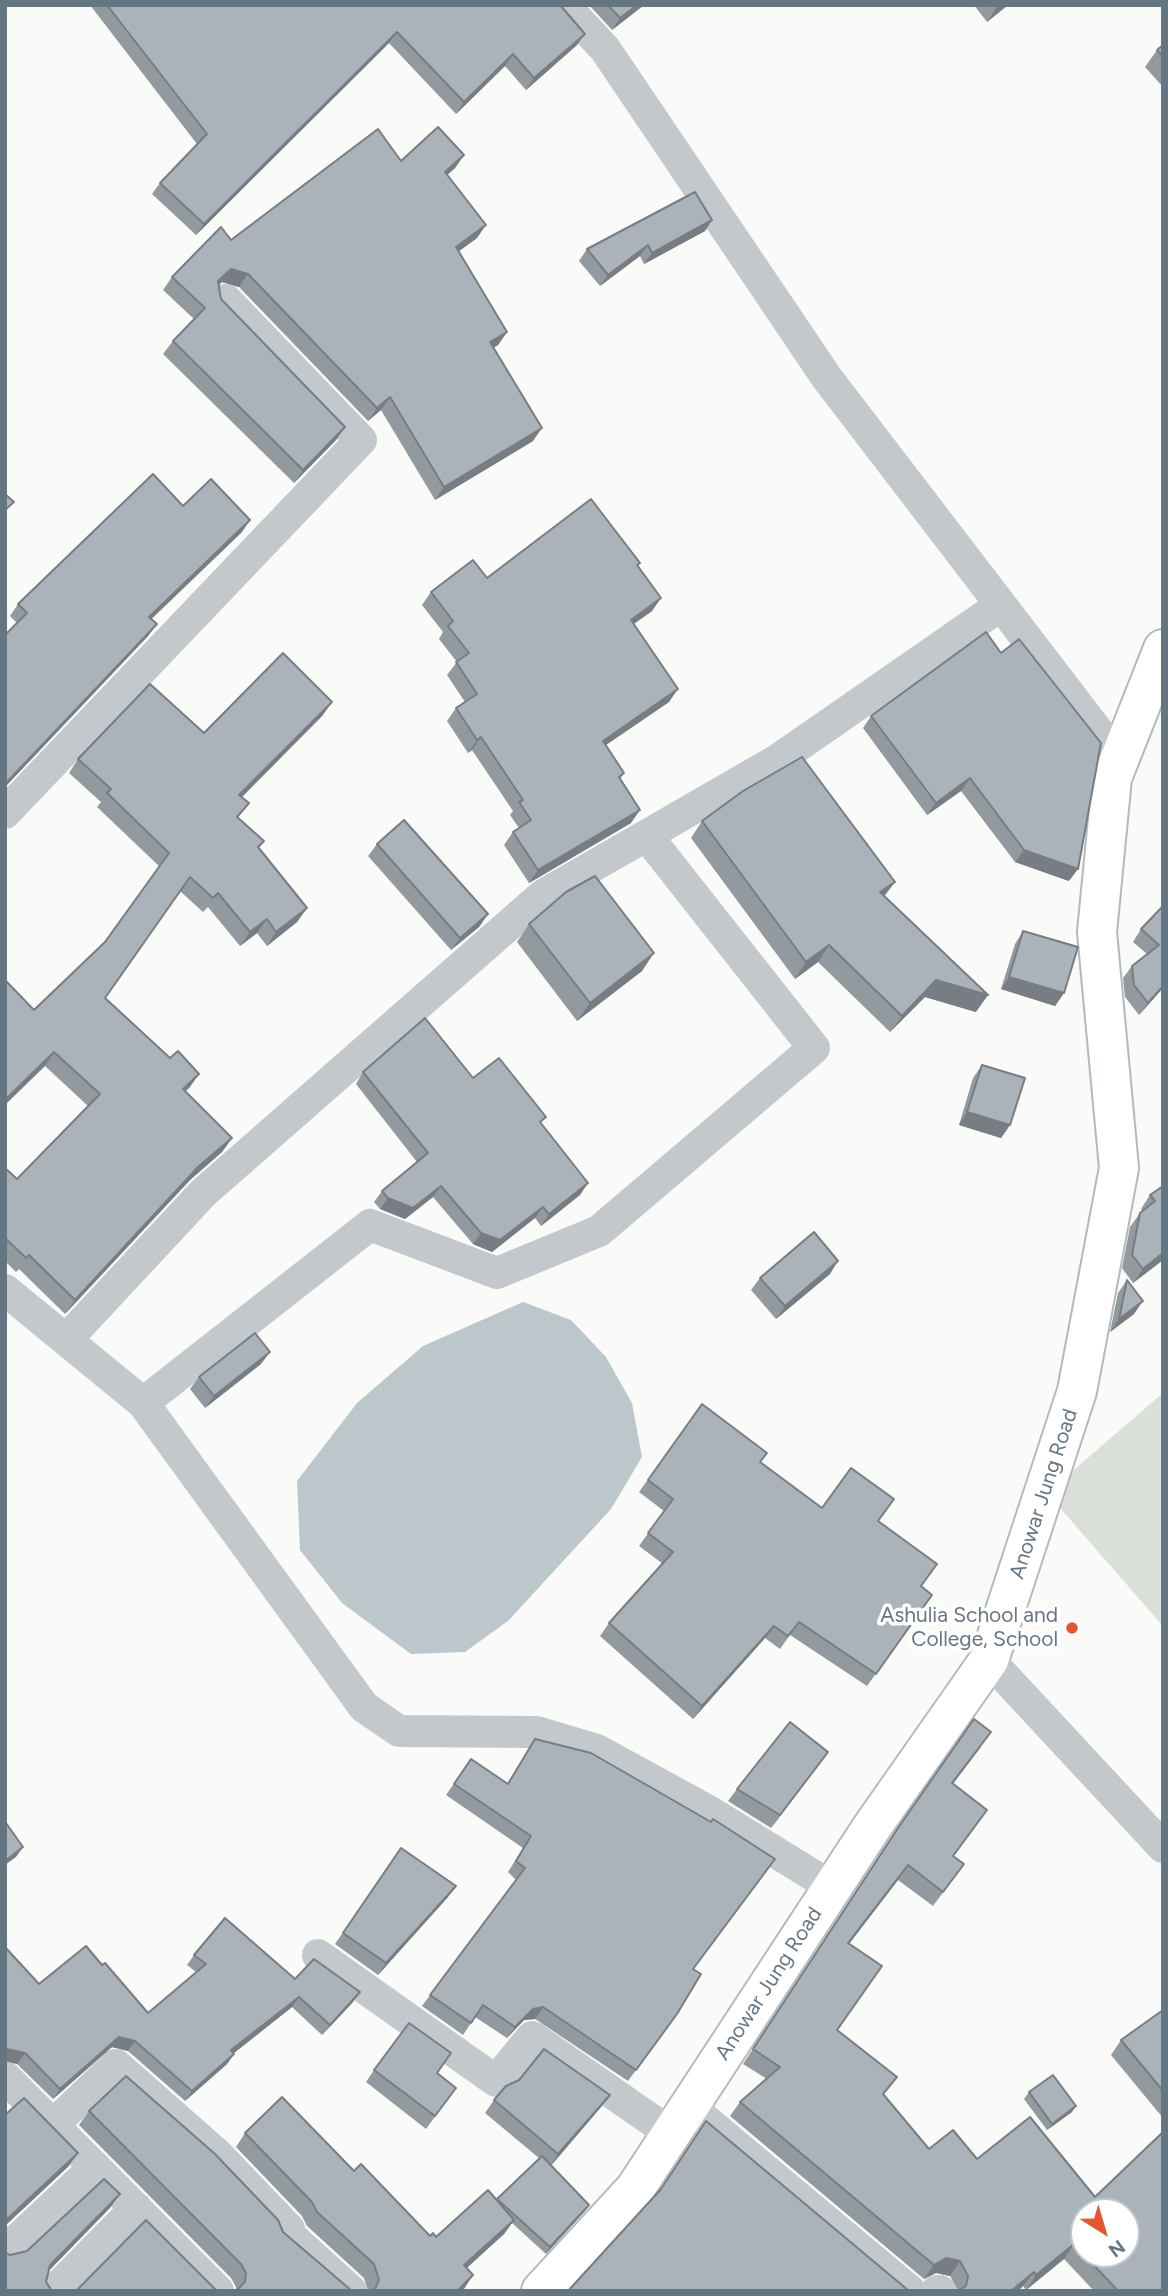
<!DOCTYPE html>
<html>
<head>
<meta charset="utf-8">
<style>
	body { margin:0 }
	#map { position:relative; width:1168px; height:2296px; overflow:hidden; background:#fafaf8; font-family:Figtree,sans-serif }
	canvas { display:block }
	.frame { position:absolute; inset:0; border:7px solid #657683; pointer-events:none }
	.north { position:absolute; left:1070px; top:2198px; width:70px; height:70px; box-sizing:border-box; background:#fff; border:2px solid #c1c8cd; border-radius:50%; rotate:143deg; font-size:19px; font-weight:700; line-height:28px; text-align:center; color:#657683 }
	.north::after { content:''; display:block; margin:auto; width:24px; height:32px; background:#e4572e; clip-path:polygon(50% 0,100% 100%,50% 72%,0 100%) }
</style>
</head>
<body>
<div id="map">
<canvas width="1168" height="2296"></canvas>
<div class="frame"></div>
<div class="north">N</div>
</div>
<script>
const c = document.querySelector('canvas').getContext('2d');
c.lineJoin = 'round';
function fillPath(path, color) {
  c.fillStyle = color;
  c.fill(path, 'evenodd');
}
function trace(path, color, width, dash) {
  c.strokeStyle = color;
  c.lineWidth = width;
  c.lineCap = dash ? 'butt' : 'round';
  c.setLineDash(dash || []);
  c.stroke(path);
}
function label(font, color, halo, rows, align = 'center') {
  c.font = font + ' Figtree,sans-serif';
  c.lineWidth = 7;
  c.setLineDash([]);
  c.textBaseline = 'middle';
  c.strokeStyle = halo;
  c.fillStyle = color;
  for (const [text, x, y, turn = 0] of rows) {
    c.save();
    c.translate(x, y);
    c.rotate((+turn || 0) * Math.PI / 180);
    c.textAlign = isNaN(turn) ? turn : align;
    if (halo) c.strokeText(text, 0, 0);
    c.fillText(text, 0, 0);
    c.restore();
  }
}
const green = new Path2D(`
	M1163,1393V1626L1047,1493Z`);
const water = new Path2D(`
	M523,1302L571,1320L606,1357L632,1403L642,1457L611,1509L508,1621L465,1652L411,1654L342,1603L300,1550L297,1481L357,1403L423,1346Z`);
const minor = new Path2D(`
	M564,5L605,49L827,378L1119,759
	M5,813L361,440L226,300
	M5,1290L143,1403L364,1707L399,1731L537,1732L597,1750L712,1813L832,1887
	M66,1340L203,1193L543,895L779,759L1001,605
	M143,1403L370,1225L497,1273L599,1231L814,1048L647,836
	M989,1660L1163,1847
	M318,1955L496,2081L532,2037L673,2135
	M5,2077L218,2291
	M690,2107L910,2291
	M53,2125L116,2065L218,2155L289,2229L286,2232L351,2291
	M5,2251L95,2167
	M54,2291L136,2208
	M937,2291H940`);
const trunk = new Path2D(`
	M541,2291L635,2189L872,1827L989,1660L1077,1391L1119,1168L1097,932L1112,778L1163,649`);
const wall = new Path2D(`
	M90,5H560L577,45L526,90L505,66L456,114L389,43L196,235L152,194L160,183L197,144Z
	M589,5H644L612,30Z
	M974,5H1008L987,22Z
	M1163,45V87L1145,67L1157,50Z
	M464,155L455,168L447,175L477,238L459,251L507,332L498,345L494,347L533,441L435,500L381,410L368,421L239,287L222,282L219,285L221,299L345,427L336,440L294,483L163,354L173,341L194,319L163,290L172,277L231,240L401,161Z
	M712,220L705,231L644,264L640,256L600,286L579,261L587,249Z
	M183,506L242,532L151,619L148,636L5,787V635L17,623L10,616L18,604Z
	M640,563L638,566L652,611L634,624L669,702L606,745L624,773L620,779L631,823L529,883L504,845L513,832L519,828L510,815L513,811L472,750L468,753L447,721L456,708L465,702L447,675L457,662L439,639L443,632L422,605L431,592L487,578Z
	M986,632L1069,881L1015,862L961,791L927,815L863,728L871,716Z
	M332,702L322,716L242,797L238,818L264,841L259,848L307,908L297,922L267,946L257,933L240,946L208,907L203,912L180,891L105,998L170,1058L199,1074L189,1088L185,1091L232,1138L222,1152L190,1180L65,1314L19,1269L16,1272L5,1261V1168L17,1179L88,1106L45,1066L34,1010L105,942L159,866L97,807L101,802L69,773L78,759L204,733Z
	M702,821L884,896L976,1012L925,997L890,1032L818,962L795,979L691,838Z
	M377,844L488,914L479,927L451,950L368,856Z
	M1163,906V988L1139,1015L1125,997L1123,978L1132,966L1147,954L1133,942L1141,929Z
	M529,924L642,971L577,1021L517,942Z
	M1023,931L1064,993L1055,1006L1001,989L1015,944Z
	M982,1065L1010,1125L1001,1138L959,1125L973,1078Z
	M363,1072L473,1078L541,1124L580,1195L541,1226L535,1218L492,1252L473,1244L433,1197L405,1219L380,1209L374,1202L382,1191L417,1162L356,1084Z
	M1163,1186V1260L1133,1283L1122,1268L1130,1227L1140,1213L1143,1211L1141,1209L1150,1195Z
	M830,1274L776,1319L751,1290L760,1278Z
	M1127,1280L1134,1314L1110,1332L1118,1293Z
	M261,1364L205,1408L190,1389L199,1377Z
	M702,1404L761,1462L822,1508L879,1521L921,1587L932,1595L867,1686L790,1635L780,1649L765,1638L693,1719L600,1636L609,1623L663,1564L639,1546L664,1511L639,1492Z
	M974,1719L981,1747L953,1784V1856L964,1864L933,1906L898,1880L849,1944L838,2030L884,2095L929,2149L977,2159L1163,2291H1094L1064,2259L1026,2290L1023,2286L1018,2291H958L950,2276L936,2273L924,2279L730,2116L740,2102L767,2079L743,2064L890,1839Z
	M535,1739L693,1969L677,2014L628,2081L535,2019L524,2020L507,2038L475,2017L463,2035L422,2006L516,1880L508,1872L523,1848L446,1795L471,1759L507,1784Z
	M828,1752L771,1828L728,1801L737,1789Z
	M401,1848L448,1897L378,1975L335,1944Z
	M5,1947L39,1984L102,1965L148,2013L196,1972L187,1965L194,1955L295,1979L353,2002L322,2035L292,2007L234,2053L227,2064L185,2101L128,2051L112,2047L53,2099L17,2064L5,2061Z
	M1163,2010V2118L1111,2055L1121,2040Z
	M374,2070L437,2073L456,2088L426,2129L366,2082Z
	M1029,2092L1072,2112L1047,2130L1024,2099Z
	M494,2100L601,2107L551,2165L585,2211L546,2254L512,2223L504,2234L467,2268L473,2275L461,2291H368L364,2278L307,2226L302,2216L236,2147L245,2133L354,2171L430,2236L436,2237L496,2201L539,2158L485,2113Z
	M89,2111L283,2232L352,2291H236V2287L231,2278L79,2125Z`);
const shadedWall = new Path2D(`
	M637,5H644L612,30L620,18Z
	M998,5H1008L987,22Z
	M397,32L389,43L196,235L204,224Z
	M585,34L577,45L526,90L534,78Z
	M513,54L505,66L456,114L464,102Z
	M464,155L455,168L436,185L445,172Z
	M712,220L705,231L644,264L652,253Z
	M486,225L477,238L447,260L456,247Z
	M648,245L640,256L600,286L608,275Z
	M231,269L248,274L239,287L222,282L209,294L218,281Z
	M507,332L498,345L481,355L490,342Z
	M390,397L381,410L368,421L377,408Z
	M345,427L336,440L294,483L303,470Z
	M542,428L533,441L435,500L444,487Z
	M250,520L242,532L141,629L149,617Z
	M661,598L652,611L622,632L631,620Z
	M157,624L148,636L5,787V784Z
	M678,689L669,702L594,753L603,741Z
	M332,702L322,716L230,809L239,795Z
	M481,737L472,750L468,753L477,740Z
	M970,778L961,791L927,815L936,803Z
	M640,810L631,823L529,883L538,870Z
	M1024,850L1078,869L1069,881L1015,862Z
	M895,882L883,898L880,892Z
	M307,908L297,922L267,946L276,932Z
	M488,914L479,927L451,950L460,938Z
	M267,919L257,933L240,946L250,932Z
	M829,945L818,962L795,979L806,962Z
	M654,953L642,971L577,1021L590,1003Z
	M1009,977L1064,993L1055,1006L1001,989Z
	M936,980L988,995L976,1012L925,997L890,1032L902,1016Z
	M1163,986V988L1139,1015L1148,1003Z
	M54,1052L45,1066L5,1105V1100Z
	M199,1074L189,1088L173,1103L183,1089Z
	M967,1112L1010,1125L1001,1138L959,1125Z
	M232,1138L222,1152L190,1180L65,1314L75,1300L199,1166Z
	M588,1183L580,1195L541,1226L549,1214Z
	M441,1186L433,1197L405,1219L380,1209L388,1198Z
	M543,1207L535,1218L492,1252L473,1244L481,1233Z
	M1163,1253V1260L1133,1283L1143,1269Z
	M838,1261L830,1274L776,1319L785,1306Z
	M1143,1301L1134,1314L1110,1332L1119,1319Z
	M270,1352L261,1364L205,1408L214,1396Z
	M774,1626L765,1638L693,1719L702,1706Z
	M828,1752L819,1765L771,1828L780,1815Z
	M23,1847L16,1857L5,1865V1861Z
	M908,1865L898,1880L838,1958L848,1943Z
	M456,1886L448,1897L378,1975L386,1963Z
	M360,1992L353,2002L322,2035L330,2025Z
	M299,1997L292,2007L224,2061L231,2050Z
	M543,2007L535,2019L524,2020L507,2038L515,2027L533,2009Z
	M119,2037L135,2041L128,2051L112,2047L53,2099L60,2089Z
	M7,2049L25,2053L17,2064L5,2061V2052Z
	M234,2054L227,2064L185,2101L192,2091Z
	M610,2095L601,2107L550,2167L558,2154Z
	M1076,2106L1072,2112L1047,2130L1052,2124Z
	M78,2153L68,2167L5,2226V2221Z
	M120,2194L110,2208L41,2279L50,2265Z
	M589,2205L585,2211L546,2254L550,2247Z
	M514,2220L504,2234L454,2279L464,2265Z
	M1074,2244L1064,2259L1026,2290L1036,2275Z
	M946,2258L960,2261L950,2276L936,2273L924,2279L934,2265Z
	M1034,2272L1023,2286L1018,2291H1011Z
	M473,2275L464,2289L461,2291H457Z`);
const building = new Path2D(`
	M107,5H560L585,34L534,78L513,54L464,102L397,32L204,224L160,183L207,134Z
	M608,5H637L620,18Z
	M1163,45V57L1157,50Z
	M438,127L464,155L445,172L486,225L456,247L507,332L490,342L542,428L444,487L390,397L377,408L248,274L231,269L218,281L221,299L345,427L303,470L173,341L205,308L172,277L221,227L231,240L378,129L401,161Z
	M695,192L712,220L652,253L648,245L608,275L587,249Z
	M153,474L183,506L211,479L250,520L149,617L157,624L5,784V635L27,613L18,604Z
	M5,494L14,502L5,510Z
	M591,499L640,563L637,565L661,598L631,620L678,689L603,741L624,773L619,777L640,810L538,870L513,832L531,820L519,802L523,800L481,737L477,740L456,708L477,694L456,662L469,653L448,626L453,621L431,592L473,560L487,578Z
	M986,632L1001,653L1019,639L1101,743L1078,869L1024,850L970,778L936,803L871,716Z
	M283,653L332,702L239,795L249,803L237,817L264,841L258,847L307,908L276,932L267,919L250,932L218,893L213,898L190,877L105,998L170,1058L178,1051L199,1074L183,1089L232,1138L199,1166L75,1300L29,1255L26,1258L5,1238V1168L17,1179L100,1094L54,1052L5,1100V980L34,1010L105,942L169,853L107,793L111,789L78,759L150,684L204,733Z
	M802,757L895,882L880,892L988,995L936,980L902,1016L829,945L806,962L702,821L743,791Z
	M404,820L488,914L460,938L377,844Z
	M595,876L654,953L590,1003L529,924L566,892Z
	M1163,906V986L1148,1003L1134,985L1132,966L1159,945L1141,929Z
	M1023,931L1078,947L1064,993L1009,977Z
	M425,1018L473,1078L499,1058L546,1117L540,1122L588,1183L549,1214L543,1207L500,1240L481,1233L441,1186L413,1208L388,1198L382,1191L428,1153L363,1072Z
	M982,1065L1025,1078L1010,1125L967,1112Z
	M1163,1186V1253L1143,1269L1132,1255L1140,1213L1155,1201L1150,1195Z
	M814,1232L838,1261L785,1306L760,1278Z
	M1127,1280L1143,1301L1119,1319Z
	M255,1333L270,1352L214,1396L199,1377Z
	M702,1404L767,1453L760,1462L822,1508L851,1468L894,1499L878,1521L937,1564L921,1586L932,1595L876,1674L799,1622L788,1636L774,1626L702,1706L609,1623L673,1552L648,1533L673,1499L648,1480Z
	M974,1719L991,1732L952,1783L987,1810L953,1856L964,1864L943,1892L908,1865L848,1943L882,1966L837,2030L897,2077L883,2094L929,2149L953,2130L977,2159L1030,2117L1095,2197L1163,2132V2291H1118L1074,2244L1036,2275L1034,2272L1011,2291H958L966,2286L968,2276L960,2261L946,2258L934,2265L740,2102L780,2067L753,2049L900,1825ZM1084,2212H1126V2254H1084Z
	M790,1722L828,1752L780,1815L737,1789Z
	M535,1739L591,1753L711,1822L713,1819L775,1859L693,1969L701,1974L677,2014L636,2070L543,2007L533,2009L515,2027L483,2005L471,2023L430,1995L525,1868L516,1861L531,1836L454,1784L471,1759L508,1784Z
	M6,1823L23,1847L5,1861V1824Z
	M401,1848L456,1886L386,1963L343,1933Z
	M225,1918L295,1979L314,1959L360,1992L330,2025L299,1997L231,2050L234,2054L192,2091L135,2041L119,2037L60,2089L25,2053L7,2049L5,2047V1947L39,1984L86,1946L102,1965L105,1963L148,2013L206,1964L194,1955Z
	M1163,2010V2091L1121,2040Z
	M409,2023L451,2053L437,2073L456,2088L435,2116L374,2070Z
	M544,2049L610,2095L558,2154L494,2100L506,2086L519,2080Z
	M1053,2075L1076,2106L1052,2124L1029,2092Z
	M126,2076L215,2154L278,2220L283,2232L352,2291H236L245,2282L246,2273L241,2264L89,2111Z
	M282,2097L354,2171L361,2164L430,2236L433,2233L436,2237L488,2190L514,2220L464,2265L473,2275L457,2291H372L375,2289L379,2280L374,2264L317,2212L312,2202L245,2133Z
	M24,2098L78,2153L5,2221V2115Z
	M706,2121L909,2291H568L661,2189Z
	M542,2156L589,2205L550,2247L497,2199Z
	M104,2179L120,2194L50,2265L46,2282L52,2291H5V2252L10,2255L27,2251Z
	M146,2220L217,2291H74L77,2290Z`);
const markers = [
	[1072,1628,7,"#e4572e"]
];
const streetNames = [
	["Anowar Jung Road",1044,1494,-72],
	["Anowar Jung Road",769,1984,-57]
];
const poiNames = [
	["Ashulia School and",1058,1616],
	["College, School",1058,1640]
];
fillPath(green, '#dadfd7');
fillPath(water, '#bbc7cb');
trace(trunk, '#b4b9bd', 42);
trace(minor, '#c3c8cc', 32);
trace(trunk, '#fff', 38);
fillPath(wall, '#929a9f');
fillPath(shadedWall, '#777d82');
fillPath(building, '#aab3b9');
trace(building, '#777d82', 2);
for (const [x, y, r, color] of markers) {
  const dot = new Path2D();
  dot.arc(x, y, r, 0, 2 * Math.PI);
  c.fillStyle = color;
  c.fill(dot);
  trace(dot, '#fff', 2.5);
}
label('21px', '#657683', '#fff', streetNames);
label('21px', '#657683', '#fff', poiNames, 'right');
</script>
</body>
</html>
